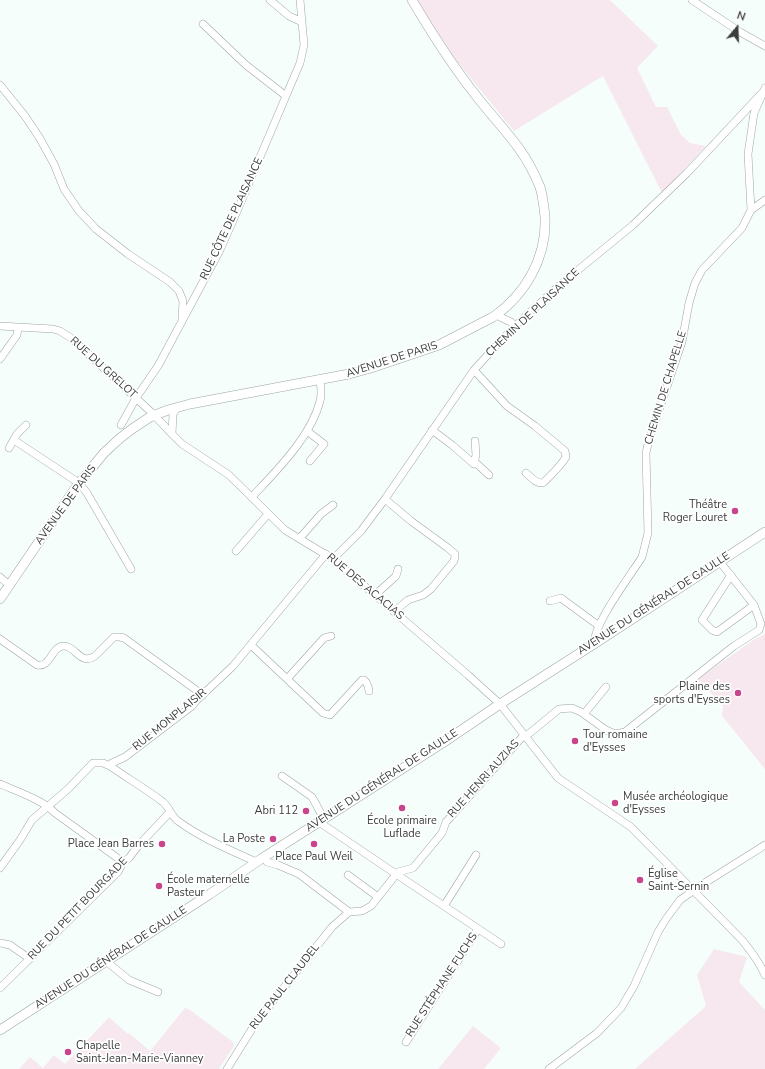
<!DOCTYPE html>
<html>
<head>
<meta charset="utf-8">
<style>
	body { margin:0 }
	#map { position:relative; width:765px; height:1069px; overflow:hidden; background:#f6fefc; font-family:"Nunito Sans",sans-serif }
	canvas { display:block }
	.north { position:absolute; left:717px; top:8px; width:40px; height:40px; -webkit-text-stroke:3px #fff; paint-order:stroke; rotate:19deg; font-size:11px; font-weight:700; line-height:16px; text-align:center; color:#393d3c }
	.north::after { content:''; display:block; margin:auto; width:14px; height:18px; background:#393d3c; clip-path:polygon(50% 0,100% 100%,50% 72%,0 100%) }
</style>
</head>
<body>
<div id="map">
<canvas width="765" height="1069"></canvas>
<div class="north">N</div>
</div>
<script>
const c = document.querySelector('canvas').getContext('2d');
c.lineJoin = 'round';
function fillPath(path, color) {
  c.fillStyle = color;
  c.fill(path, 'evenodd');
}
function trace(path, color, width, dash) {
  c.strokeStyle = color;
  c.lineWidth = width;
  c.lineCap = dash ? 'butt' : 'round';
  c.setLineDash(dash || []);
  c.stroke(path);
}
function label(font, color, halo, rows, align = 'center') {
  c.font = font + ' "Nunito Sans",sans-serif';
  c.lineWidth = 3.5;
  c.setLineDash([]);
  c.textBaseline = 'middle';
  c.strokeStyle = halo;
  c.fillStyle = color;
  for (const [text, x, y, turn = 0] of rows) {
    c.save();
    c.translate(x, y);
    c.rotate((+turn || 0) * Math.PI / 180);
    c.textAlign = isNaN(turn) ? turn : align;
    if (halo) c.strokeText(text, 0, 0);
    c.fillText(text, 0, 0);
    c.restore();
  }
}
const green = new Path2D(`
	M416,0H610L658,46L637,68L656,107H667L681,135L690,143L706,146L662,193L603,76L514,131L455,59Z
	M765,634V769L722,716L723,706L698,679L755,639Z
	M714,949L747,957L739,982L765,1010V1069H635L706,1006L697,975Z
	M185,1008L190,1010L233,1042L234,1046L219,1069H19L30,1057L43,1068L54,1055L65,1064L109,1017L128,1034L129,1033L150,1051Z
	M473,1026L501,1048L484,1069H438Z`);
const minor = new Path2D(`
	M270,0L289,16L302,22
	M692,0L740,32L765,46
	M203,24L246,65L286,96
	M0,85L25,116L39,137L54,164L64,189L79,211L96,229L128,254L170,282L179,291L183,301L182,319
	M751,210L765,200
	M499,313L500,317L511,322L515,326
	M0,326L53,329L60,331L71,338L151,412L172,434L182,444L229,475L285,530L333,559L468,675L500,704L558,778L631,827L742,940C751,951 759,961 765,975
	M0,359L17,335L18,327
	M474,370L507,406L535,426L565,451L566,457C560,467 551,475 543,483C536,484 531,477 526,473
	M121,425L136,398L158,366L220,250L232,223L300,63L304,45L300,0
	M432,430L452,445L474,464L476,455L475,441
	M307,431L324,444L310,461
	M172,434L173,414L177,408
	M14,440L79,483L87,493L131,569
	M9,448L17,434L26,425
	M474,464H477L489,475
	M252,497C276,471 311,437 320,401C322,394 321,387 320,380
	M385,499L411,521L448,548L455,554V557L454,561L431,589L423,595L408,600L394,612
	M300,538L321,514L333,505
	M236,551L268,514
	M333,559L361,531L385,499L474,370L494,348L515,326L561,284L633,225L687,173L762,93
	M731,575L702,620L712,630L717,632L754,605
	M0,577L9,585
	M375,595L396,576L398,569
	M550,601L561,598L599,626
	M0,639L37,665C51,668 51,646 64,646C76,646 80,666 95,656L114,637H120L124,638L203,695
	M594,644C594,623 630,576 642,557L648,533L646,453L649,440L682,342L689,303L695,283L702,270L742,228L751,210L748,154L754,113L765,88
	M251,645L287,679L324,638L331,636
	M287,679L323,713L330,715L362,680H364C368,683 368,686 369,691
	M584,714L606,687
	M525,737L559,709L572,708L581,712L606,730L615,734L625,732L734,646L759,630L761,624L754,605L720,562
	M110,766C127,778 146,789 163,802C169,807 171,816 178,821C201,838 228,849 254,861L255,863
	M282,776L312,797L324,819
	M0,784C16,791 43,800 55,813L123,862
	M319,822L396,874L501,944
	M263,857L267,862L278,865L299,874L349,912L362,911L371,906L398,872L413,868L442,833L446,822L524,735
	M0,868L20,840L32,820L68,789L93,763H103L110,766L112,763L125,757L192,706L197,700L233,666L326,554
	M348,875L378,897
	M444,906L476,855
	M0,943L10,945L30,959
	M106,961L129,980L158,992
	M0,988L118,872L123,862L129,858L138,846L170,812
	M406,1042L478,929
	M227,1069L255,1024L332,927L349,912
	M549,1069L597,1033L621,1008L634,986L658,932L666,919L680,900L703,884L765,845`);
const major = new Path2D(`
	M0,599L76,487L104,453L119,439L132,429L150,417L168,410L190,404L349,374L371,368L439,345L493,317C525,295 547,258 545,217C544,207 543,197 540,187C535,175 528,161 520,150C506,130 489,113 474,93C451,64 431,32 412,0
	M0,1030L210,894L261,859L444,742L500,704L594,644L765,532`);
const markers = [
	[735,511,4,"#c8448b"],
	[738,693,4,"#c8448b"],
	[575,741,4,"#c8448b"],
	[615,803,4,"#c8448b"],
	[402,808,4,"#c8448b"],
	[306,811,4,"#c8448b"],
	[273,839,4,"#c8448b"],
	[162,844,4,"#c8448b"],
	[314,844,4,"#c8448b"],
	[640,880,4,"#c8448b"],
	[159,886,4,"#c8448b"],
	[68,1052,4,"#c8448b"]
];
const streetNames = [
	["RUE CÔTE DE PLAISANCE",232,219,-65],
	["CHEMIN DE PLAISANCE",533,313,-43],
	["AVENUE DE PARIS",392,360,-18],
	["RUE DU GRELOT",103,368,42],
	["CHEMIN DE CHAPELLE",666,388,-73],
	["AVENUE DE PARIS",66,505,-54],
	["RUE DES ACACIAS",365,587,40],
	["AVENUE DU GÉNÉRAL DE GAULLE",654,604,-33],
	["RUE MONPLAISIR",170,720,-39],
	["RUE HENRI AUZIAS",484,779,-48],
	["AVENUE DU GÉNÉRAL DE GAULLE",382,781,-33],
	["RUE DU PETIT BOURGADE",78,909,-46],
	["AVENUE DU GÉNÉRAL DE GAULLE",111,958,-33],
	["RUE STÉPHANE FUCHS",442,985,-57],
	["RUE PAUL CLAUDEL",285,987,-52]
];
const poiNames = [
	["Théâtre",727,505],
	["Roger Louret",727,518],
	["Plaine des",730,687],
	["sports d'Eysses",730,700],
	["Tour romaine",583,735,"left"],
	["d'Eysses",583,748,"left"],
	["Musée archéologique",623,797,"left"],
	["d'Eysses",623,810,"left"],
	["Abri 112",298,811],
	["École primaire",402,821,"center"],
	["Luflade",402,834,"center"],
	["La Poste",265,839],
	["Place Jean Barres",154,844],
	["Place Paul Weil",314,857,"center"],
	["Église",648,874,"left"],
	["Saint-Sernin",648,887,"left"],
	["École maternelle",167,880,"left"],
	["Pasteur",167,893,"left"],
	["Chapelle",76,1046,"left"],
	["Saint-Jean-Marie-Vianney",76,1059,"left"]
];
fillPath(green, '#f6e8ee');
trace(minor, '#9da5a3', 8);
trace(major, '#9da5a3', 10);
trace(minor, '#fff', 7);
trace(major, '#fff', 9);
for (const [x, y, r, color] of markers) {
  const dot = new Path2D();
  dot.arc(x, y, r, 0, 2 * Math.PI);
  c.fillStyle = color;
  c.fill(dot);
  trace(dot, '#fff', 1.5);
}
label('11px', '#393d3c', '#fff', streetNames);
label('11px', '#393d3c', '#fff', poiNames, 'right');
</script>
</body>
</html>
